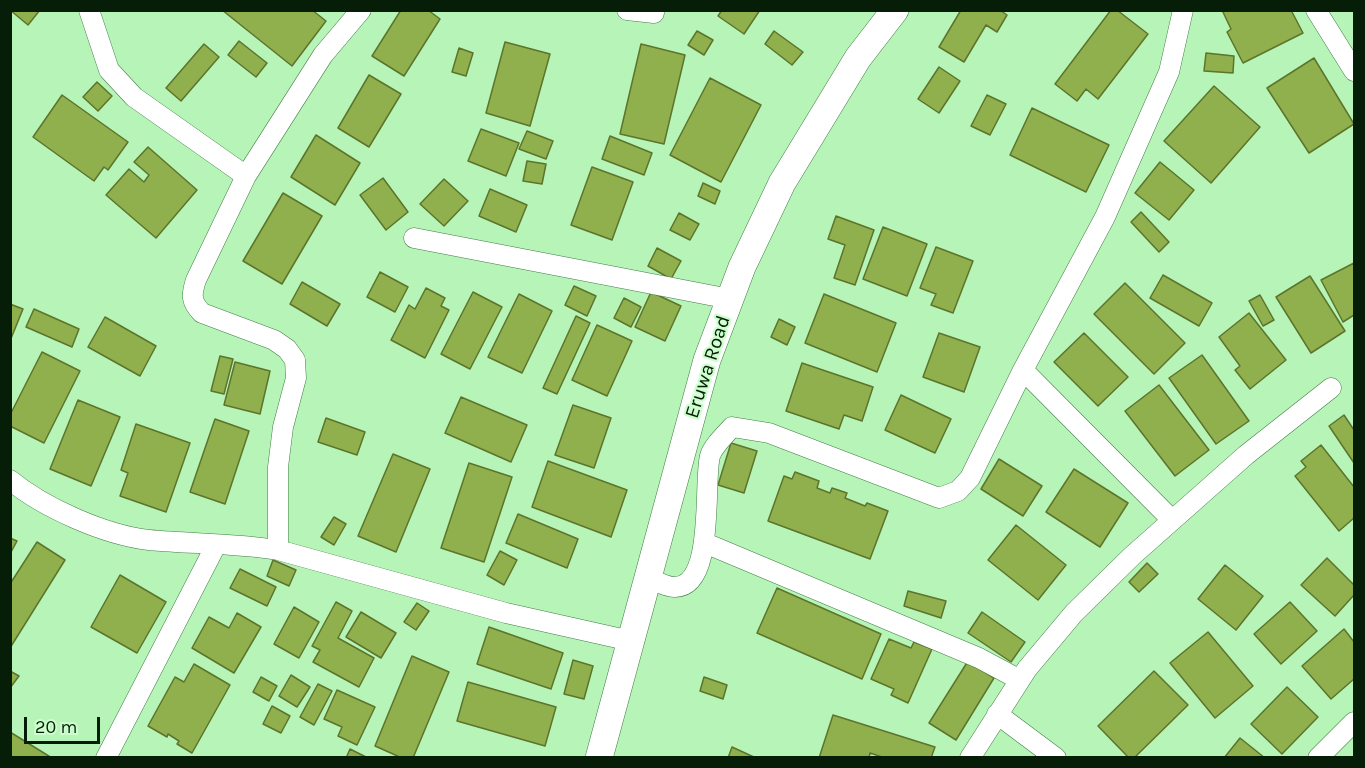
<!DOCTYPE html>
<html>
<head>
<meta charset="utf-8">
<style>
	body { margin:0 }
	#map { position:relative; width:1365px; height:768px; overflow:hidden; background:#b6f5b7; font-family:Karla,sans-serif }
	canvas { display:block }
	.frame { position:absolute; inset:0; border:12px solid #061e08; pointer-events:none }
	.scale { position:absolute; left:24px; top:717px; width:76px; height:27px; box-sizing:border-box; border:3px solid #061e08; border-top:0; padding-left:8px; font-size:18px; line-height:21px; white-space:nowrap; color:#061e08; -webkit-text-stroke:4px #cdfecd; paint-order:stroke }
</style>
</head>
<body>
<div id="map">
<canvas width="1365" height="768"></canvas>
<div class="frame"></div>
<div class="scale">20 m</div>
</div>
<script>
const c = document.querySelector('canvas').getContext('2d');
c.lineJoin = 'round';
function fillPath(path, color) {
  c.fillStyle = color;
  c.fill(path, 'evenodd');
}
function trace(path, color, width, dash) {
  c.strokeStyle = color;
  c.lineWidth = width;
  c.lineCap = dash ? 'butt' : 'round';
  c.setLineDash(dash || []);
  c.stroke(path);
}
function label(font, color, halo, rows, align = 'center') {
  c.font = font + ' Karla,sans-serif';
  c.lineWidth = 4.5;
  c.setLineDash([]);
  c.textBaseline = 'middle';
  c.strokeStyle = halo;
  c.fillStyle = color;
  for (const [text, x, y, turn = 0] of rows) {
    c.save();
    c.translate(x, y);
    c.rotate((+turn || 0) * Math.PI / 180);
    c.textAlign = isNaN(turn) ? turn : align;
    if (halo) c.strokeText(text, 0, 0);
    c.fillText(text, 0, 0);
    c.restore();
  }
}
const building = new Path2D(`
	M10,10H40L28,25Z
	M222,10H312L326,21L292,66Z
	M401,10H428L440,19L404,76L372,56Z
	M722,10H760L744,34L718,16Z
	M961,10H1000L1007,15L997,32L986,25L964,62L939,47Z
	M1111,10H1117L1148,34L1098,99L1086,89L1077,101L1055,84Z
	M1222,10H1291L1303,33L1243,63L1227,32L1231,29Z
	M697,31L713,40L704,55L688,45Z
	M774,31L803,52L792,65L765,44Z
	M239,41L267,63L256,77L228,55Z
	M505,42L550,54L530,126L486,113Z
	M204,44L219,57L181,101L166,88Z
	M641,44L685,55L664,144L620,134Z
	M459,48L473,53L466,76L452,72Z
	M1206,53L1234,56L1233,73L1204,71Z
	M1314,58L1354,124L1309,153L1267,88Z
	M939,67L960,81L939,113L918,99Z
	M369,75L401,94L369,147L338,128Z
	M710,78L761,105L721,182L670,155Z
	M97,82L112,96L98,111L83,97Z
	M1214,86L1260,127L1211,183L1164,141Z
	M62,95L128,142L108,170L104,167L94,181L33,137Z
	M987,95L1006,104L990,135L971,126Z
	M1032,108L1109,145L1086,192L1010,155Z
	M481,129L519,143L506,176L468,161Z
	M527,131L553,141L546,159L519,149Z
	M316,135L360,163L335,205L291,177Z
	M610,136L652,153L644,175L602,159Z
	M148,147L197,190L156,238L106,195L129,169L144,182L149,175L134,162Z
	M527,161L546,164L542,184L523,181Z
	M1160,162L1194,190L1169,220L1135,193Z
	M592,167L633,182L612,240L571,225Z
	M383,178L408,212L386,230L360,195Z
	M444,179L468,201L444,226L420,204Z
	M703,183L720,191L715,204L698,196Z
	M490,189L527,205L516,232L479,216Z
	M283,193L322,216L282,284L243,261Z
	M1141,212L1169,242L1159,252L1131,222Z
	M679,213L699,224L690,240L670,230Z
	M836,216L874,230L855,285L834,278L845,245L828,239Z
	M883,227L927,244L907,296L863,279Z
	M936,247L973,261L953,313L931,305L936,294L920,288Z
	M657,248L681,261L671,279L648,266Z
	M1354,263V315L1343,322L1321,280Z
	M380,272L408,287L395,312L367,297Z
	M1163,275L1212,303L1199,326L1150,298Z
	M1310,276L1345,331L1311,353L1276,297Z
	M302,282L340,304L327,326L290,304Z
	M1125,283L1185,343L1154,374L1094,314Z
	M574,286L596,296L587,316L565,305Z
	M426,288L445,298L441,306L449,310L425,358L391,340L409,305L415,309Z
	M473,292L502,307L470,369L441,354Z
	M651,292L681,306L665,341L635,327Z
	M519,294L552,311L522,373L488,357Z
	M824,294L896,323L877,372L805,343Z
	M1260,295L1274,320L1263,326L1249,301Z
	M624,298L641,307L631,327L614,318Z
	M10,304L23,309L10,341Z
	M34,309L79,329L72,347L26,327Z
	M1249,313L1286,360L1250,389L1235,370L1240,366L1219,337Z
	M576,316L590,323L557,394L543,388Z
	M105,317L156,346L140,376L88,347Z
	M779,319L795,327L787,345L771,337Z
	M597,325L632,341L607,396L572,380Z
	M939,333L980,347L964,392L923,377Z
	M1084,333L1128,377L1098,406L1054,362Z
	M42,352L80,371L44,443L10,426V415Z
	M1202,355L1249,421L1216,444L1169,378Z
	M220,356L233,359L224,394L211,391Z
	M235,362L270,371L260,414L224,405Z
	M802,363L873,387L862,421L844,415L839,429L786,411Z
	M1159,385L1209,450L1175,476L1125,411Z
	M901,395L951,419L935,453L885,430Z
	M461,397L527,425L511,462L445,433Z
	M78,400L120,417L91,486L50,469Z
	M573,405L611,418L594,468L555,455Z
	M1344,415L1354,430V463L1329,426Z
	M326,418L365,432L357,455L318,442Z
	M215,419L249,431L225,504L190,492Z
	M136,424L190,443L166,512L120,496L128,473L121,470Z
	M731,443L757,451L744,493L718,485Z
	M1321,445L1354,487V518L1339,531L1295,476L1306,467L1301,461Z
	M393,454L430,469L396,552L358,536Z
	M999,459L1042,486L1023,516L981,489Z
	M548,461L627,490L611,537L532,507Z
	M469,463L512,477L484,562L441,548Z
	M1074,469L1128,503L1100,547L1046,512Z
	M795,472L819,481L817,488L830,493L832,488L847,493L845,498L865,506L867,503L888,511L870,559L768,521L784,476L792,479Z
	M518,514L578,539L567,568L506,543Z
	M334,517L346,524L334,545L321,537Z
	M1016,525L1066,565L1038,600L988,560Z
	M10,538L17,541L10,554Z
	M37,542L65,560L10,648V584Z
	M500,551L517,560L504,585L487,575Z
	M1327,558L1354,585V595L1335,616L1301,585Z
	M273,560L296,570L289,586L267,576Z
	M1147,563L1158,574L1139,592L1129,582Z
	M1225,565L1263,596L1236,630L1198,599Z
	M240,569L276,587L267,606L230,588Z
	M120,575L166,602L137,653L91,627Z
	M777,588L881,634L862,679L757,633Z
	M908,591L946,601L941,618L904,606Z
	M336,602L352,611L338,638L374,658L359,687L313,662L320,650L312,646Z
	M1290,602L1317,631L1281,664L1254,634Z
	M417,603L429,611L416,630L404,622Z
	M294,607L319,622L299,658L274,644Z
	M361,612L396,633L381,658L346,637Z
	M982,612L1025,642L1011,662L968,633Z
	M237,613L261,627L234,673L192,648L209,617L229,628Z
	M489,627L563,653L551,689L477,664Z
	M1344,629L1354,642V679L1331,699L1302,666Z
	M1208,632L1253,686L1215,718L1170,663Z
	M889,639L911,648L914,642L932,649L908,703L891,695L894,689L871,679Z
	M412,656L449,672L413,758H402L375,746Z
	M573,660L593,666L584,699L564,694Z
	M968,661L994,678L956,740L929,723Z
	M194,664L230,685L192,753L177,744L179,741L168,734L167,737L148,726L175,677L184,682Z
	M10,671L19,676L10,688Z
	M1154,671L1188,705L1134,758H1129L1098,726Z
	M291,675L310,687L297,707L279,696Z
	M261,677L277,686L269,701L253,692Z
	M704,677L727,685L723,699L700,691Z
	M468,682L556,707L545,746L457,721Z
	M318,684L332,691L314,725L300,717Z
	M1287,687L1318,717L1282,754L1251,724Z
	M337,690L375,707L357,745L338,736L342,727L324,719Z
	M272,706L290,716L281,733L263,724Z
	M833,715L935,747L931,758H885L870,753L869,758H819Z
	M10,732L52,758H10Z
	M1240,738L1265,758H1224Z
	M732,747L756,758H728Z
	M350,749L368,758H346Z`);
const street = new Path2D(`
	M89,10L109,70L134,97L246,176
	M627,10L654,13
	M1316,10L1354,71
	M414,238L730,299
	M1023,370L1172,520
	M10,480C44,508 105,535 149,540C192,544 235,543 278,550L506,613L631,641
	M705,543L979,658L1020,680
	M278,550V467L283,427L296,378L295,360L287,349L274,340L202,313C191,302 191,295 196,280L246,176L323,55L361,10
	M648,578C656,581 666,587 674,587C716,588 703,482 710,456C713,446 725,435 732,427L769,433L939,498L958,491L970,478L1023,370L1105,217L1169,72L1183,10
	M997,714L1056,758
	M106,758L216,545
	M970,758L1027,669L1074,613L1132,556L1246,455L1331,388
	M1318,758L1354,722`);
const secondary = new Path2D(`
	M599,758L707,360L742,267L782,183L858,58L895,10`);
const streetNames = [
	["Eruwa Road",708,367,-72]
];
fillPath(building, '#8fb04d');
trace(building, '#5c742b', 1.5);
trace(street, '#427d46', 21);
trace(secondary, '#427d46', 28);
trace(street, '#fff', 20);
trace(secondary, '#fff', 27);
label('20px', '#061e08', '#cdfecd', streetNames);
</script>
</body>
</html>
